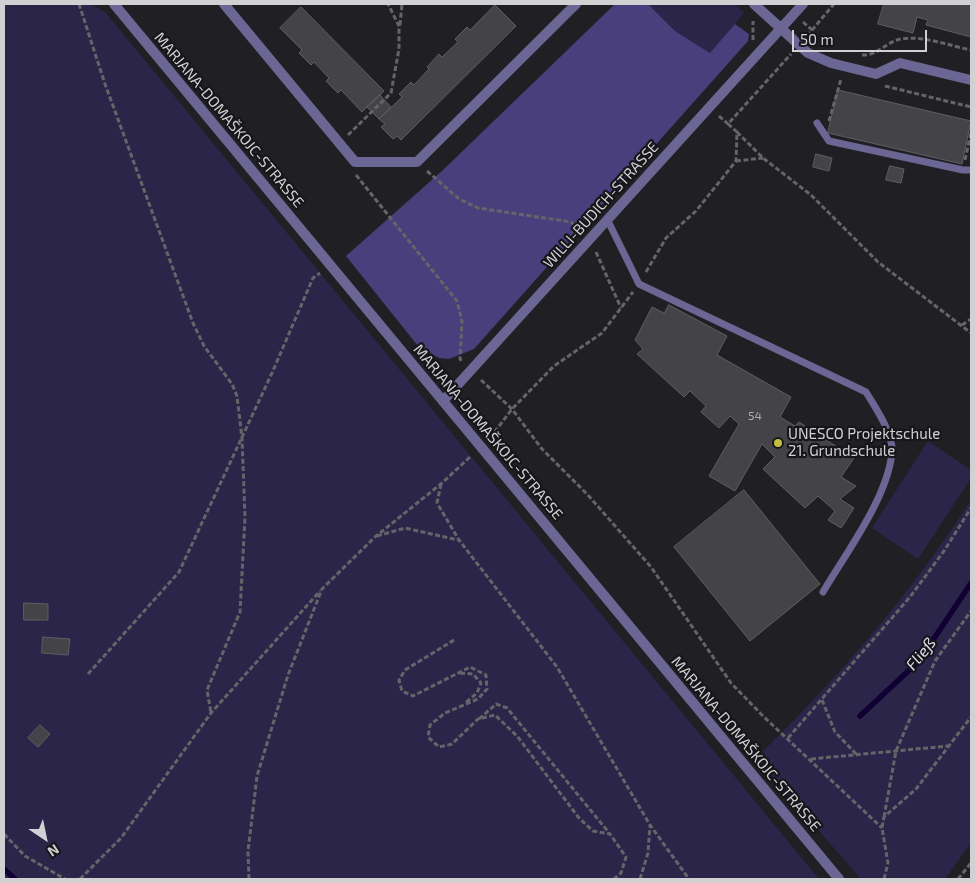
<!DOCTYPE html>
<html>
<head>
<meta charset="utf-8">
<style>
	body { margin:0 }
	#map { position:relative; width:975px; height:883px; overflow:hidden; background:#202024; font-family:"Exo 2",sans-serif }
	canvas { display:block }
	.frame { position:absolute; inset:0; border:5px solid #d1d1d4; pointer-events:none }
	.north { position:absolute; left:20px; top:813px; width:50px; height:50px; -webkit-text-stroke:4px #17161b; paint-order:stroke; rotate:146deg; font-size:14px; font-weight:700; line-height:20px; text-align:center; color:#d1d1d4 }
	.north::after { content:''; display:block; margin:auto; width:18px; height:22px; background:#d1d1d4; clip-path:polygon(50% 0,100% 100%,50% 72%,0 100%) }
	.scale { position:absolute; left:792px; top:30px; width:135px; height:22px; box-sizing:border-box; border:2px solid #d1d1d4; border-top:0; padding-left:6px; font-size:15px; line-height:18px; white-space:nowrap; color:#d1d1d4; -webkit-text-stroke:4px #17161b; paint-order:stroke }
</style>
</head>
<body>
<div id="map">
<canvas width="975" height="883"></canvas>
<div class="frame"></div>
<div class="north">N</div>
<div class="scale">50 m</div>
</div>
<script>
const c = document.querySelector('canvas').getContext('2d');
c.lineJoin = 'round';
function fillPath(path, color) {
  c.fillStyle = color;
  c.fill(path, 'evenodd');
}
function trace(path, color, width, dash) {
  c.strokeStyle = color;
  c.lineWidth = width;
  c.lineCap = dash ? 'butt' : 'round';
  c.setLineDash(dash || []);
  c.stroke(path);
}
function label(font, color, halo, rows, align = 'center') {
  c.font = font + ' "Exo 2",sans-serif';
  c.lineWidth = 4.5;
  c.setLineDash([]);
  c.textBaseline = 'middle';
  c.strokeStyle = halo;
  c.fillStyle = color;
  for (const [text, x, y, turn = 0] of rows) {
    c.save();
    c.translate(x, y);
    c.rotate((+turn || 0) * Math.PI / 180);
    c.textAlign = isNaN(turn) ? turn : align;
    if (halo) c.strokeText(text, 0, 0);
    c.fillText(text, 0, 0);
    c.restore();
  }
}
const green = new Path2D(`
	M4,4H91L105,12L819,879H4Z
	M648,4H734L744,13L711,53L675,31Z
	M928,441L971,470V478L918,559L872,528Z
	M971,500V843L945,879H861L756,758C837,680 910,595 971,500Z`);
const forest = new Path2D(`
	M615,4H648L675,31L710,53L735,24L749,34L748,41L474,349L449,359L439,358L418,346L346,256L443,170Z`);
const stream = new Path2D(`
	M860,716L919,661L971,583
	M4,869L15,879`);
const building = new Path2D(`
	M884,4H971V37L926,25L928,20L917,17L913,33L878,24Z
	M495,5L516,26L401,140L397,136L393,139L381,127L385,124L379,119L402,97L399,94L411,82L414,85L429,69L427,67L439,54L442,57L458,42L455,39L467,27L470,30Z
	M301,7L384,91L362,112L341,90L338,93L326,81L329,78L314,62L311,65L299,53L302,50L280,28Z
	M838,90L971,121L962,164L828,133Z
	M380,95L391,107L379,119L367,107Z
	M816,154L832,158L829,171L813,167Z
	M890,166L904,169L901,183L886,180Z
	M669,305L727,336L717,355L791,397L780,417L795,426L799,422L854,458L841,477L856,486L840,499L854,508L841,528L828,520L835,511L818,496L805,508L763,469L775,457L762,444L735,491L709,476L739,424L730,416L719,428L701,412L706,406L690,391L684,397L637,354L643,349L635,340L652,307L664,313Z
	M744,490L820,584L750,641L674,547Z
	M24,603L48,604V620H24Z
	M43,637L70,639L68,655L42,653Z
	M40,725L50,734L38,747L28,738Z`);
const path = new Path2D(`
	M79,4L105,84L193,323L204,346L232,384L237,396L242,438L245,517L240,612L207,690L211,713
	M803,22L812,30
	M400,25L402,4
	M807,36L834,4
	M753,40V21
	M862,55C878,56 887,41 901,39C923,35 950,46 971,50
	M885,86L971,107
	M719,116L728,124
	M829,121L841,79
	M737,132L763,158L811,195L878,262L971,333
	M348,135L391,93L399,49V26L388,4
	M965,160L971,133
	M736,161L763,158
	M427,171L459,199L478,208L571,222L581,231
	M356,175L457,301L462,321L460,359L462,361
	M596,252L621,308
	M646,272L666,238L696,211L736,161L737,132L728,124L791,54
	M962,325L971,319
	M481,380L512,409L542,449L587,494L651,567L731,683L764,717L882,828
	M490,438L512,409L554,366L602,333L633,292
	M441,484L437,503L459,540L557,667L650,825L689,879
	M377,536L405,528L458,540
	M454,640L405,670L399,680L402,691L413,696L470,667L486,675L487,689L478,699L445,713L430,725L428,737L439,747L452,744L478,719L495,715L517,736L579,818L593,831L610,834L626,857L621,873L614,879
	M460,673L473,674L481,683L477,693L465,703
	M88,674L179,572L272,373L313,278L320,273
	M822,700L835,732L858,756
	M479,719L496,704L507,708L610,834
	M788,738L910,597L944,551L971,508
	M811,759L948,746
	M884,817L896,751L935,661L971,611
	M4,834L25,856L65,879
	M80,879L121,838L211,713L320,591
	M249,879L248,851L257,776L288,675L322,589L375,537L442,483L471,456
	M640,879L648,853L650,825
	M884,879L888,863L882,828L884,817L916,789L971,717
	M958,879L971,863`);
const service = new Path2D(`
	M817,123L829,141L963,170H971
	M608,221L639,284L866,392C875,407 893,433 892,451C889,496 846,553 823,592`);
const minor = new Path2D(`
	M224,4L355,162H417L576,4
	M754,4L808,53L831,63L876,74L900,63L971,80
	M443,401L803,4`);
const tertiary = new Path2D(`
	M114,4L839,879`);
const markers = [
	[778,443,5,"#c0be41"]
];
const numberNames = [
	["54",755,416]
];
const streetNames = [
	["MARJANA-DOMAŠKOJC-STRASSE",229,120,50],
	["WILLI-BUDICH-STRASSE",601,205,-48],
	["MARJANA-DOMAŠKOJC-STRASSE",488,432,50],
	["MARJANA-DOMAŠKOJC-STRASSE",746,744,50]
];
const poiNames = [
	["UNESCO Projektschule",788,434],
	["21. Grundschule",788,451]
];
const waterNames = [
	["Fließ",921,654,-51]
];
fillPath(green, '#2b254a');
fillPath(forest, '#493f7c');
trace(stream, '#100034', 5.5);
fillPath(building, '#434348');
trace(building, '#5e5e63', 1);
trace(path, '#656569', 3, [5, 2.5]);
trace(service, '#6b6694', 7);
trace(minor, '#6b6694', 10);
trace(tertiary, '#6b6694', 10);
for (const [x, y, r, color] of markers) {
  const dot = new Path2D();
  dot.arc(x, y, r, 0, 2 * Math.PI);
  c.fillStyle = color;
  c.fill(dot);
  trace(dot, '#17161b', 2);
}
label('12px', '#aeaeb1', null, numberNames);
label('15px', '#d1d1d4', '#17161b', streetNames);
label('15px', '#d1d1d4', '#17161b', poiNames, 'left');
label('italic 16px', '#dfdef1', '#17161b', waterNames);
</script>
</body>
</html>
